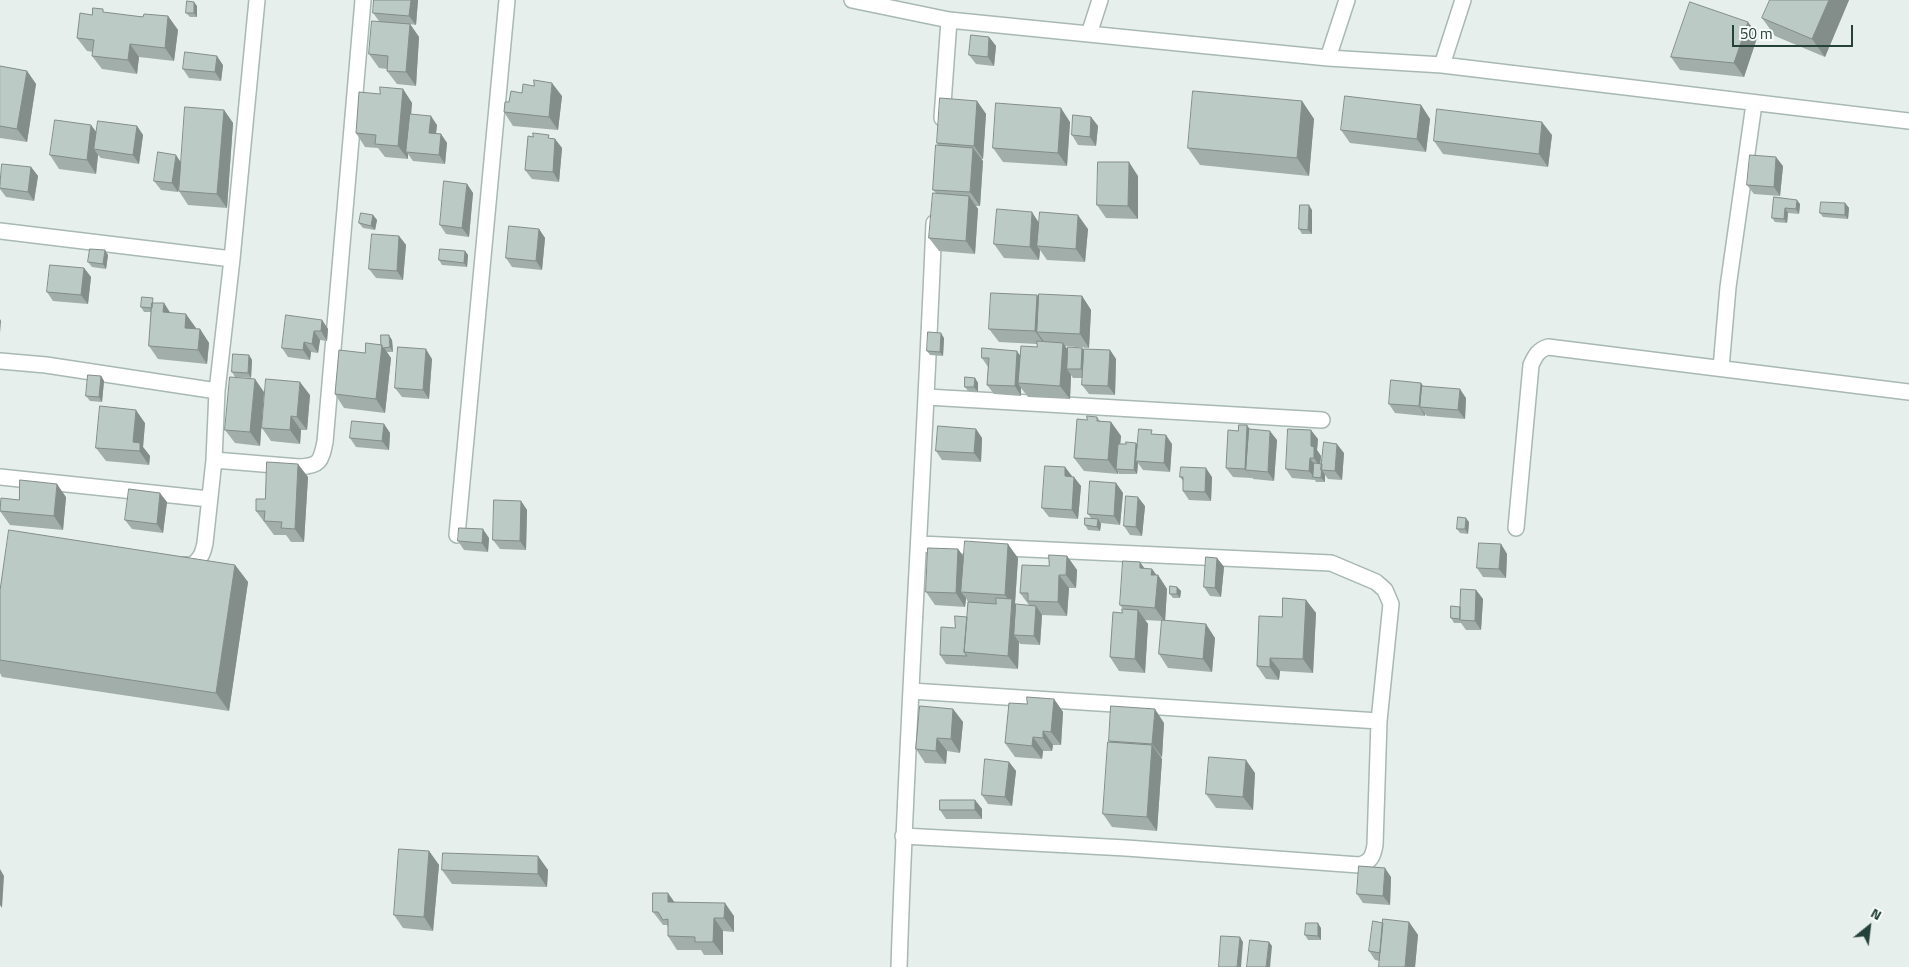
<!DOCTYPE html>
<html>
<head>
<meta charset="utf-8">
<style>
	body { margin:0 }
	#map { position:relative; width:1909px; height:967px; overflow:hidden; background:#e6efeb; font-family:"Titillium Web",sans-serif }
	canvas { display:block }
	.north { position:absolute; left:1844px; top:902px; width:50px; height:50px; -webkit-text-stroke:4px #f7fbf9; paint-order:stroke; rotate:29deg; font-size:14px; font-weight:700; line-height:20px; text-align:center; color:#24423a }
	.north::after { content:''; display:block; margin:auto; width:18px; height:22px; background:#24423a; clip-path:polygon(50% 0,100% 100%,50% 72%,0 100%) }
	.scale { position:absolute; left:1732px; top:25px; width:121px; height:22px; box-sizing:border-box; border:2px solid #24423a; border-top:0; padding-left:6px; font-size:15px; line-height:18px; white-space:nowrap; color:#24423a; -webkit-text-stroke:4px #f7fbf9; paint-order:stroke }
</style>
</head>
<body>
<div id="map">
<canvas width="1909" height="967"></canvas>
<div class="north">N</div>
<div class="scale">50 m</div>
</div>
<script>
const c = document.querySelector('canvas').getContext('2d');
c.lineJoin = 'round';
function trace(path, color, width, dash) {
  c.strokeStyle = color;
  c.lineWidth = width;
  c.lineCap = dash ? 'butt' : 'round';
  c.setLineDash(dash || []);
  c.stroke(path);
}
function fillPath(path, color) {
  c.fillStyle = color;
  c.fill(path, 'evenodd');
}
const minor = new Path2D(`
	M852,0L949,20L1328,58L1442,65L1909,121
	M1089,34L1100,0
	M1328,58L1347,0
	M1442,65L1463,0
	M942,118L949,20
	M0,231L232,259
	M0,361L46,365L217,391
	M1721,368L1728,287L1754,104
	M927,397L1322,420
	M214,460L299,467C320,466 321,461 325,442L363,0
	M0,477L209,499
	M1516,528L1531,365C1535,356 1538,350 1548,347L1909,392
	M457,535L507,0
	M183,565H193C201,558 203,553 205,543L214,460L217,391L232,259L257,0
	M911,691L1379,721
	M903,836L1126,848L1359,865C1371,862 1373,856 1375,845L1379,721L1391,604L1385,590L1376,582L1331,563L920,544
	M899,967C907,719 924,471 934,223`);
const wall = new Path2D(`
	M418,0L416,25L410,24L419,37L416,86L397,84L387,71V69L379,68L369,54L379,21L373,13Z
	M1849,0L1825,57L1775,36L1762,18Z
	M197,6V17H190L186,13Z
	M106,13L143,17L168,16L178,30L174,61L139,57L137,74L102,69L92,56L93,52L87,51L77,38Z
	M1758,35L1744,77L1680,70L1671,57Z
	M989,37L996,46L994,66L976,64L969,55Z
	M223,65L221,81L189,78L183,69Z
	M0,66L27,71L36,84L27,142L0,138Z
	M534,86L562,96L558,130L513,126L504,112L509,102Z
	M403,89L412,103L411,114L437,125L436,133L441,134L447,143L445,164L413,161L408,154V159L385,157L378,148L365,147L356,133Z
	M977,101L986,114L983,159H981L983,161L980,206H976L978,209L975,254L939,251L929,238L936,193L933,190L938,145L937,143Z
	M1302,101L1314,119L1309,176L1200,165L1188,148Z
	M1421,105L1430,119L1426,152L1350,143L1341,130Z
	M224,110L233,123L227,208L188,205L179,191V182L178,192L161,190L154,181L181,162Z
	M1091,117L1098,126L1096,146L1078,145L1072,135Z
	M1070,122L1067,166L1003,162L993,148Z
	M91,125L97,133L137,126L143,135L139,164L101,158L98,155L96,174L59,169L50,155Z
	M1552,135L1548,167L1443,154L1434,141Z
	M551,138L555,139L562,148L559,182L532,179L525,170Z
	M1783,166L1780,196L1754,194L1747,185Z
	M31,167L38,176L34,201L6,197L0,189V182Z
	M1138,176V219L1106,218L1097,205Z
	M467,184L473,193L469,237L446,234L440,225Z
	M1774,197L1800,204L1799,214L1788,213L1787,223L1775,222L1772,218Z
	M1845,203L1849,208L1848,219L1823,217L1820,213Z
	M1312,210V234H1302L1299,229Z
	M373,215L377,220L375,230L363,228L359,223Z
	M1039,222L1088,229L1085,262L1047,260L1040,250L1039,260L1004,258L994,244Z
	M539,229L545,238L542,270L512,267L506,258Z
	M399,236L406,245L403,280L376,278L369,269Z
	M465,251L468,255L467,267L442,265L439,260Z
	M108,255L106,269L92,267L88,262Z
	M84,268L91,277L88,304L53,301L47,292Z
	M1037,295L1039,297L1082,296L1091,310L1089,348L1065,346L1068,350L1082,348L1084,351L1110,350L1116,359L1115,395L1089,394L1082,385L1083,378H1073L1071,375L1070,399L1028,397L1021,388V396L994,394L987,385L988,367L982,358L1020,355L1037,347V344L999,342L989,329Z
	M156,303H164L170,313L196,328L195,329H200L209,343L207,364L158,359L149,346L151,312H144L141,307Z
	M322,320L328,329L327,341L320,340L318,353L311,352L310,360L288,357L282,348Z
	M944,338L943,356L930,355L927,351Z
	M392,340L393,352H387L391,358L385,413L344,408L335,394L365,353Z
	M249,355L252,360L251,378L235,377L232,372Z
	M432,359L429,399L402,397L395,388Z
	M101,376L104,381L102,402L90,401L86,396Z
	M975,378L978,383V392L968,391L965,387Z
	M1421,383L1423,386L1466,398L1465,419L1427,416L1425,414V416L1395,413L1389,404Z
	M264,392L260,446L235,443L225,430Z
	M310,395L307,430H301L300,444L271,441L262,428Z
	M1097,417L1100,421L1111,422L1121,436L1120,444H1126L1136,443L1137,445L1154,434L1172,444L1170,472L1143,470L1138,463L1137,474H1119L1118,472V474L1084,471L1074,458L1087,420Z
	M145,423L143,447L150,456L149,465L106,461L96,448Z
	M384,424L390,433L389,450L356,447L350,438Z
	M976,429L982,438L981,462L942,460L936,451Z
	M1250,429L1277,440L1274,481L1253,479L1252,477V478L1233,477L1226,468L1238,431Z
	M1318,439L1317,450L1321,456L1320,464H1322L1344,453L1342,480L1328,479L1325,475V482H1316L1315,480L1292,478L1286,469Z
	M1065,467L1072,477L1081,486L1078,519L1049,517L1042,508Z
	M308,477L304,542H291L286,535H274L256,511L265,499Z
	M1180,477H1212L1211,501L1189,500L1183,491V481Z
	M1116,483L1123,493L1120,525L1101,523L1100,531L1088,530L1085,525L1091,518L1088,514Z
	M66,497L63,530L10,525L0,511L19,500Z
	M521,501L527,510L526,550L500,549L493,540Z
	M167,502L163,533L132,529L125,520Z
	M1145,506L1142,536L1130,535L1124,526Z
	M1469,522L1468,534L1460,533L1457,529Z
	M489,538L488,552L464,550L458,541Z
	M1501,544L1507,554L1506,578L1483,577L1477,568Z
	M958,549L964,557L1018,558L1015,603L1016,605H1029L1020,593L1049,566L1067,556L1077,570L1076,588H1069L1067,616L1042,615L1040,645L1020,644L1019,642L1018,669L974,666L973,665V666L946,664L940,655L955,628L967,617L968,602L966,598L965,607L935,605L926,592Z
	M1217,558L1224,567L1221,597L1210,596L1204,587Z
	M235,565L248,582L229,711L2,677L0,673V591Z
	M1145,569H1152L1156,575H1158L1167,589L1165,621L1215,638L1212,672L1168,668L1159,654L1162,621L1145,620L1148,624L1145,673L1119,671L1110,657L1122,613L1123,609L1120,605Z
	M1177,587L1181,591L1180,598H1173L1170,594Z
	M1476,590L1483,599L1481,630H1466L1461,623H1454L1451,618L1460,607Z
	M1306,600L1316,613L1313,673L1280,671L1279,680L1266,679L1257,666L1282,617Z
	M1054,699L1063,712L1061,745H1053L1052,751H1043L1042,759L1015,757L1005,743L1027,704Z
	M953,709L963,722L960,753L947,751L946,764L925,763L916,749Z
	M1164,723L1162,757H1161L1162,759L1157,831L1112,827L1103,814L1110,742L1109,741Z
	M1009,762L1016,771L1012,806L988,804L982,795Z
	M1255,773L1253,810L1216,808L1206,794Z
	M975,800L982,809V819H946L940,810Z
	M429,851L439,865L433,931L403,928L394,915Z
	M538,856L548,870L547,887L452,884L442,870Z
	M1391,877L1390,905L1363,903L1357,894Z
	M674,902L734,916V932L723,931V955H704L701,950H677L668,936V927L667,925H663L653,912Z
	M1409,922L1418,935L1415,967H1379L1380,961L1375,960L1369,951L1383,923Z
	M1321,928V940H1308L1305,935Z`);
const shadedWall = new Path2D(`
	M411,0H418L416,25L409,16Z
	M1829,0H1849L1825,57L1812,39Z
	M194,2L197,6V17L194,13Z
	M168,16L178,30L174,61L165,48Z
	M1748,22L1758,35L1744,77L1734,63Z
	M410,24L419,37L416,86L406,72Z
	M989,37L996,46L994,66L988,57Z
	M130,44L139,57L137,74L128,60Z
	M217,56L223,65L221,81L215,72Z
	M27,71L36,84L27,142L17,129Z
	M552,83L562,96L558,130L549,117Z
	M403,89L412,103L408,152H406L408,154V159L398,146Z
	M977,101L986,114L983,159L974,146Z
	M1302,101L1314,119L1309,176L1297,158Z
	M1421,105L1430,119L1426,152L1417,139Z
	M1061,108L1070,122L1067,166L1058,153Z
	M224,110L233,123L227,208L217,194Z
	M431,116L437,125L435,142L429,133Z
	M1091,117L1098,126L1096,146L1090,137Z
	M1542,122L1552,135L1548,167L1539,154Z
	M91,125L101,139L94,149L98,155L96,174L87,160Z
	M137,126L143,135L139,164L133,155Z
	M441,134L447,143L445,164L439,155Z
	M555,139L562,148L559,182L553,172Z
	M973,148L983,161L980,206L970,192Z
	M176,155L182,164L178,192L172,183Z
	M1776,157L1783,166L1780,196L1774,187Z
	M1129,162L1138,176V219L1128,206Z
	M31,167L38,176L34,201L28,192Z
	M467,184L473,193L469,237L462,228Z
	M969,196L978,209L975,254L966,241Z
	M1797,200L1800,204L1799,214L1796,209Z
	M1845,203L1849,208L1848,219L1845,215Z
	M1309,205L1312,210V234L1308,230Z
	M1785,208L1788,213L1787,223L1784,219Z
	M1032,212L1041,226L1037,246L1040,250L1039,260L1030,247Z
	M373,215L377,220L375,230L371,226Z
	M1078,215L1088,229L1085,262L1076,249Z
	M539,229L545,238L542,270L536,261Z
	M399,236L406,245L403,280L397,271Z
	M105,250L108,255L106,269L103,264Z
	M465,251L468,255L467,267L464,263Z
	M84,268L91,277L88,304L81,295Z
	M1037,295L1046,309L1037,332L1045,343V345L1035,331Z
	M1082,296L1091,310L1089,348L1080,334Z
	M164,303L173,317L163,312Z
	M186,314L196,328L194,342L185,328Z
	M0,319L1,321L0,333Z
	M322,320L328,329L327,341L321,331Z
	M200,329L209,343L207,364L198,350Z
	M314,331L320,340L318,353L312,344Z
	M941,333L944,338L943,356L940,352Z
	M389,335L392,340L393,352L390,347Z
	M304,342L311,352L310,360L303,350Z
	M1063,343L1072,356L1067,369L1071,375L1070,399L1060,386Z
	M382,345L391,358L385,413L376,399Z
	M1082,348L1088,357L1087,378L1081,369Z
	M426,349L432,359L429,399L423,390Z
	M1110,350L1116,359L1115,395L1108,386Z
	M1017,351L1023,360L1018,383L1021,388V396L1015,386Z
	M249,355L252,360L251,378L248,373Z
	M101,376L104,381L102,402L99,397Z
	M975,378L978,383V392L974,387Z
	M255,379L264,392L260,446L250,432Z
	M300,382L310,395L307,430L297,417Z
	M1421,383L1427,392L1420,407L1425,414V416L1419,406Z
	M1460,389L1466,398L1465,419L1458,410Z
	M136,410L145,423L143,447L150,456L149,465L133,442Z
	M291,416L301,430L300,444L290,430Z
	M1111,422L1121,436L1118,469H1116L1118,472V474L1108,460Z
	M384,424L390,433L389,450L382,441Z
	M1247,425L1253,434L1246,470L1252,478L1245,469Z
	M976,429L982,438L981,462L974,453Z
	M1311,430L1318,439L1317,450L1321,456L1320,467L1314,458L1311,446Z
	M1270,431L1277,440L1274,481L1268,472Z
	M1166,435L1172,444L1170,472L1164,463Z
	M1136,443L1139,447L1136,461L1138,463L1137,474L1134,470Z
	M1337,444L1344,453L1342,480L1335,471Z
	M1310,458L1316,467L1314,477L1309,471Z
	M298,464L308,477L304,542L295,529Z
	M1065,467L1072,476L1071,485L1065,476Z
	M1206,468L1212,477L1211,501L1205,492Z
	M1322,470L1325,475V482L1321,478Z
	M1074,477L1081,486L1078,519L1072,510Z
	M1116,483L1123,493L1120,525L1114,516Z
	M57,484L66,497L63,530L54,516Z
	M160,493L167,502L163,533L157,524Z
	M1138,497L1145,506L1142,536L1136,527Z
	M521,501L527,510L526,550L520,541Z
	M1466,518L1469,522L1468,534L1465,529Z
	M1098,519L1101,524L1100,531L1097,527Z
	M483,529L489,538L488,552L482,543Z
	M1008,544L1018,558L1015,603L1022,612L1014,635L1019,642L1018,669L1008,656L1012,605L1005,595Z
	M1501,544L1507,554L1506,578L1499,569Z
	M958,549L968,563L961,592L966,598L965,607L956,593Z
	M1067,556L1077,570L1076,588L1066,575Z
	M1217,558L1224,567L1221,597L1215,588Z
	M1140,562L1150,576L1140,568Z
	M235,565L248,582L229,711L216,693Z
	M1152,569L1158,577V575L1167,589L1165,622L1155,608L1151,575Z
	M1059,575L1069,588L1067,616L1058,602Z
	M1177,587L1181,591L1180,598L1177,594Z
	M1476,590L1483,599L1481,630L1475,621Z
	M1306,600L1316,613L1313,673L1303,659Z
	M1036,606L1042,615L1040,645L1034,636Z
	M1138,610L1148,624L1145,673L1135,659Z
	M1206,624L1215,638L1212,672L1203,659Z
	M1270,658L1280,671L1279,680L1270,667Z
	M1054,699L1063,712L1061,745L1051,732Z
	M953,709L963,722L960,753L951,739Z
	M1155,709L1164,723L1162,757L1152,744Z
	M1043,731L1053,745L1052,751L1043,738Z
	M1033,737L1043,751L1042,759L1032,746Z
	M937,738L947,751L946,764L936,751Z
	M1152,745L1162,759L1157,831L1147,817Z
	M1246,760L1255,773L1253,810L1243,797Z
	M1009,762L1016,771L1012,806L1005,797Z
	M975,800L982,809V819L975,810Z
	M429,851L439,865L433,931L424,917Z
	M538,856L548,870L547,887L538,874Z
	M1385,868L1391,877L1390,905L1383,896Z
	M0,869L4,876L2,908L0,905Z
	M668,893L678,907L668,902Z
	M725,903L734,916V932L724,918Z
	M714,918L723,931V955L713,942Z
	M1409,922L1418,935L1415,967H1405Z
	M1318,923L1321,928V940L1318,936Z
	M1240,937L1243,942L1241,967H1237Z
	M1269,942L1272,946L1270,967H1266Z`);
const building = new Path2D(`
	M374,0H411L409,16L373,13Z
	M1770,0H1829L1812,39L1762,18Z
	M187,1L194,2V13H186Z
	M1690,2L1748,22L1734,63L1671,57Z
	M93,8L103,9V12L143,17L144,14L168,16L165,48L130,44L128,60L92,56L94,40L77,38L80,13L92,15Z
	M372,21L410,24L406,72L387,71L388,56L369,54Z
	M971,35L989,37L988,57L969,55Z
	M185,52L217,56L215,72L183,69Z
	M0,66L27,71L17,129L0,126Z
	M534,80L552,83L549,117L504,112L505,102H509L511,91L522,93L523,84L534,86Z
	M380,87L403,89L398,146L375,144L376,135L356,133L359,92L380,94Z
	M1193,91L1302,101L1297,158L1188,148Z
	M1345,96L1421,105L1417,139L1341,130Z
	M940,98L977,101L974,146L937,143Z
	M996,103L1061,108L1058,153L993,148Z
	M185,107L224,110L217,194L179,191Z
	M1437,109L1542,122L1539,154L1434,141Z
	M410,114L431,116L429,133L441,134L439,155L406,152Z
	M1073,115L1091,117L1090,137L1072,135Z
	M55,120L91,125L87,160L50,155Z
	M98,121L137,126L133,155L94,149Z
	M533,133L549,135L548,138L555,139L553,172L525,170L528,136L533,137Z
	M936,145L973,148L970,192L933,190Z
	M158,152L176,155L172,183L154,181Z
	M1750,155L1776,157L1774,187L1747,185Z
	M1098,162H1129L1128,206L1097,205Z
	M2,164L31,167L28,192L0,188Z
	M444,181L467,184L462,228L440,225Z
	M933,193L969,196L966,241L929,238Z
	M1774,197L1797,200L1796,209L1785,208L1784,219L1772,218Z
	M1821,202L1845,203V215L1820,213Z
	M1300,205H1309L1308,230L1299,229Z
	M997,209L1032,212L1030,247L994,244Z
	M1040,212L1078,215L1076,249L1037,246Z
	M361,213L373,215L371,226L359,223Z
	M509,226L539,229L536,261L506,258Z
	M372,234L399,236L397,271L369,269Z
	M90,249L105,250L103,264L88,262Z
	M440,249L465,251L464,263L439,260Z
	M50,265L84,268L81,295L47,292Z
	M991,293L1037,295L1035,331L989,329Z
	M1039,294L1082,296L1080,334L1037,332Z
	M142,297L153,298L152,308L141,307Z
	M152,303H164L163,312L186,314L185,328L200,329L198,350L149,346Z
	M286,315L322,320L321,331H314L312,344L304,342L303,350L282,348Z
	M928,332L941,333L940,352L927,351Z
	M381,335H389L390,347L383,348L381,345Z
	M1037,341L1063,343L1060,386L1018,383L1021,346L1037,347Z
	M366,343L382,345L376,399L335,394L339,350L365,353Z
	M398,347L426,349L423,390L395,388Z
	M1068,347L1082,348L1081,369H1067Z
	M982,348L1017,351L1015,386L987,385L989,358H982Z
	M1084,349L1110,350L1108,386L1082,385Z
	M233,354L249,355L248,373L232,372Z
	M88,375L101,376L99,397L86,396Z
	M230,377L255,379L250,432L225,430Z
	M965,377L975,378L974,387H965Z
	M266,379L300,382L297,417L291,416L290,430L262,428Z
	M1391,380L1421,383L1419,406L1389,404Z
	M1422,386L1460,389L1458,410L1420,407Z
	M100,406L136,410L133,442L140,443V451L96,448Z
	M1087,416L1097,417V421L1111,422L1108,460L1074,458L1077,419L1087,420Z
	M352,421L384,424L382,441L350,438Z
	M1239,425H1247L1245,469L1226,468L1228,430L1238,431Z
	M938,426L976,429L974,453L936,451Z
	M1139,429L1152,430L1151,434L1166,435L1164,463L1136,461Z
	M1249,429L1270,431L1268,472L1246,470Z
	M1288,429L1311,430V446L1314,447V458H1310L1309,471L1286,469Z
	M1126,442L1136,443L1134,470L1116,469L1118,444H1126Z
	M1324,442L1337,444L1335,471L1321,470Z
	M267,462L298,464L295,529L281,528L282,522L264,521L265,511H256V499H265Z
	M1314,463L1322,464L1321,478L1313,477Z
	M1045,466L1065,467V476L1074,477L1072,510L1042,508Z
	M1181,467L1206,468L1205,492L1183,491V477H1180Z
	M20,480L57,484L54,516L0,511L1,498L19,500Z
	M1090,481L1116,483L1114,516L1088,514Z
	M129,489L160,493L157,524L125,520Z
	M1126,496L1138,497L1136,527L1124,526Z
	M494,500L521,501L520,541L493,540Z
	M1458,517L1466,518L1465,529H1457Z
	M1085,518L1098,519L1097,527L1085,525Z
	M459,528L483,529L482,543L458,541Z
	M9,530L235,565L216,693L0,660V591Z
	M965,541L1008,544L1005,595L961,592Z
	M1479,543L1501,544L1499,569L1477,568Z
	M928,548L958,549L956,593L926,592Z
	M1049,555L1067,556L1066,575H1059L1058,602L1028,601V593H1020L1022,565L1049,566Z
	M1206,557L1217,558L1215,588L1204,587Z
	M1123,561L1140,562V568L1152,569L1151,575H1158L1155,608L1120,605Z
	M1170,586L1177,587V594H1170Z
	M1461,589L1476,590L1475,621L1460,620Z
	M996,598L1012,599L1008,656L964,652L968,602L996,604Z
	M1283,598L1306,600L1303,659L1270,658V667L1257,666L1259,616L1282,617Z
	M1016,604L1036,606L1034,636L1014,635Z
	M1451,606L1460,607V619L1451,618Z
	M1122,609L1138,610L1135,659L1110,657L1113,612L1122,613Z
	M955,616L967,617L964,652L967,656L940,655L941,627L955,628Z
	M1162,620L1206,624L1203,659L1159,654Z
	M1027,697L1054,699L1051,732L1043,731V738L1033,737L1032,746L1005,743L1009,703L1027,704Z
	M920,706L953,709L951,739L937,738L936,751L916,749Z
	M1111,706L1155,709L1152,744L1109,741Z
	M1108,742L1152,745L1147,817L1103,814Z
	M1209,757L1246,760L1243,797L1206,794Z
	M985,759L1009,762L1005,797L982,795Z
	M940,800H975V810H940Z
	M399,849L429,851L424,917L394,915Z
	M443,853L538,856V874L442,870Z
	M1359,866L1385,868L1383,896L1357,894Z
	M653,893H668V902L725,903L724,918H714L713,942H695V937L668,936V919L663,920L658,912H653Z
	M1383,919L1409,922L1405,967H1379Z
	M1373,921L1383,923L1380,953L1369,951Z
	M1306,923H1318V936L1305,935Z
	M1221,936L1240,937L1237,967H1219Z
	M1250,940L1269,942L1266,967H1247Z`);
trace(minor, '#a8b8b2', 18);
trace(minor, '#fff', 15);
fillPath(wall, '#a1aea9');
fillPath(shadedWall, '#838d89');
fillPath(building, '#bbcac4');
trace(building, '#838d89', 1);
</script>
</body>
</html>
